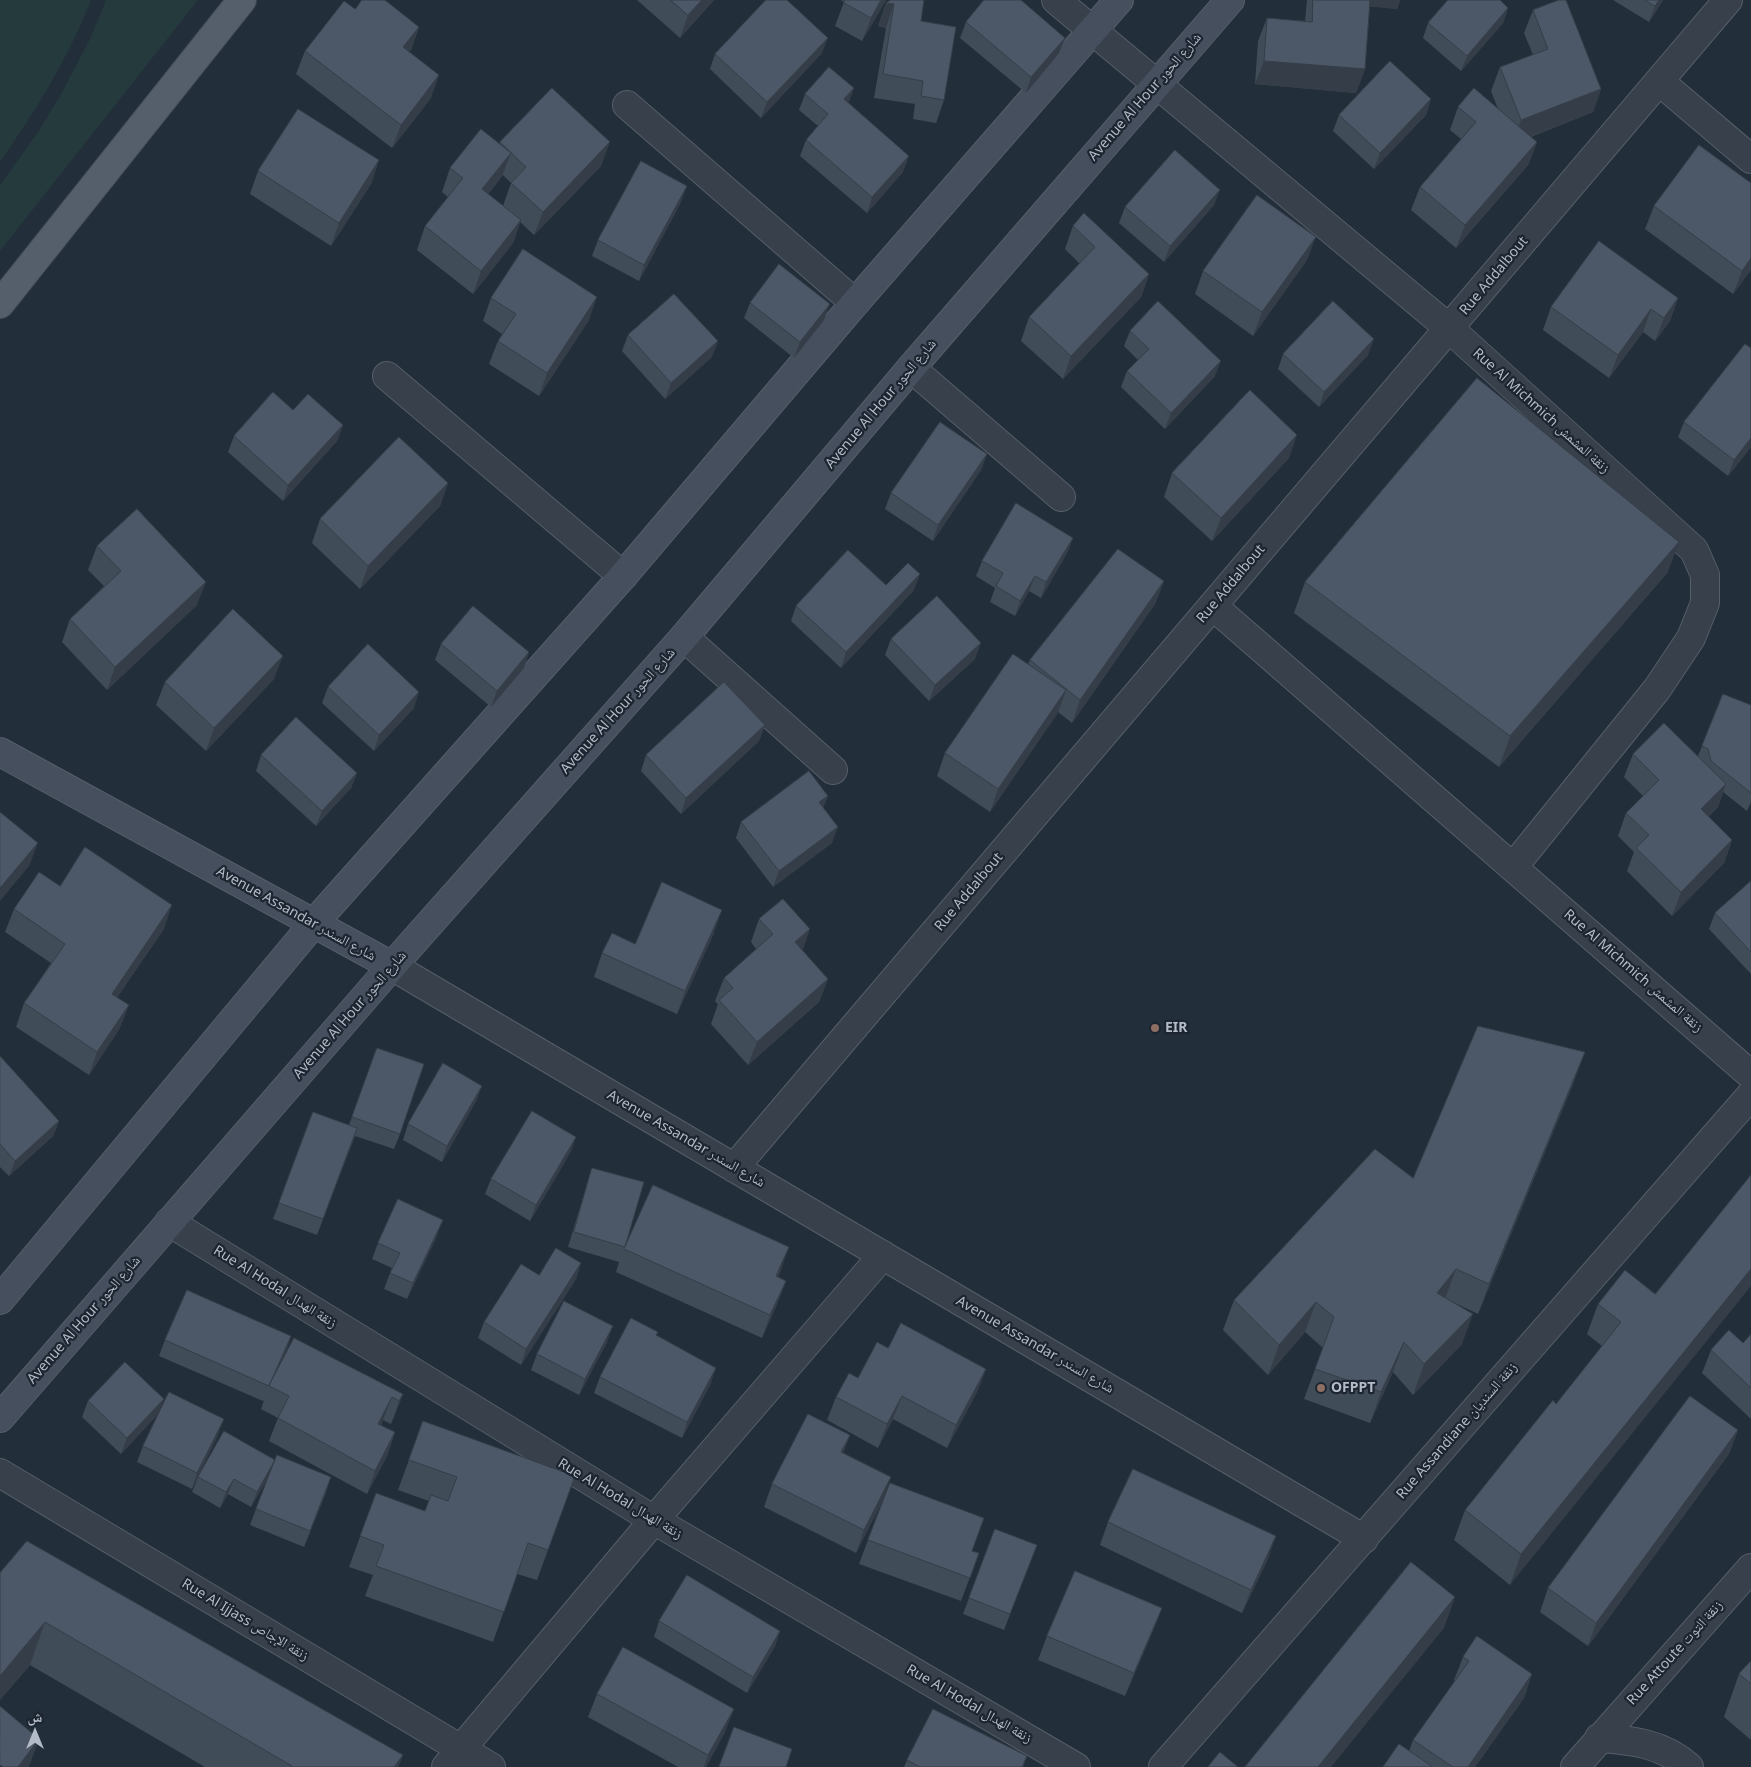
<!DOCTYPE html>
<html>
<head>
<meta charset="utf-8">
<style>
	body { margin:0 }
	#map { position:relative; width:1751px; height:1767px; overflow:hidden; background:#232e3b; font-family:"Noto Sans","Noto Naskh Arabic",sans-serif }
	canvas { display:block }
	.north { position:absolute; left:10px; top:1707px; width:50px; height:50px; -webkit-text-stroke:4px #1c2530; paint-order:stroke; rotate:0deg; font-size:14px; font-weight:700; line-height:20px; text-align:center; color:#b2bbc7 }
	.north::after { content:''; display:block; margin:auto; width:18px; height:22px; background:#b2bbc7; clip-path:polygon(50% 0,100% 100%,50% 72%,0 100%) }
</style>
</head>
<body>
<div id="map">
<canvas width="1751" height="1767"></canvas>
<div class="north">ش</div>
</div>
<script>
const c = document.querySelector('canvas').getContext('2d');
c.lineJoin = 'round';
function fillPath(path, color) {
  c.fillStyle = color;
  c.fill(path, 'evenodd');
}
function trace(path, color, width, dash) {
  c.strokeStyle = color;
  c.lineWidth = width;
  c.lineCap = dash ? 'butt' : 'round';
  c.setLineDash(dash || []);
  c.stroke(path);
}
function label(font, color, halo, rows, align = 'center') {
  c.font = font + ' "Noto Sans","Noto Naskh Arabic",sans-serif';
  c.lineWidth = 4.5;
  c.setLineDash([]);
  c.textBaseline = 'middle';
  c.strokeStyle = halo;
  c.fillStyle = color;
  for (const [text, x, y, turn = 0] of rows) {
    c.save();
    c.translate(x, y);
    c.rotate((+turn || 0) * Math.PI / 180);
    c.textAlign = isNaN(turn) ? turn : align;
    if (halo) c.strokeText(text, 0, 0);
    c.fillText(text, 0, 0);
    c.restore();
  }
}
const green = new Path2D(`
	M0,0H91C69,57 35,112 0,162Z
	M106,0H198L0,251V185L38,132L61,94L90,39Z`);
const street = new Path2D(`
	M1056,0L1450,329L1694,550L1705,575V603L1691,638L1657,689L1514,866
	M1659,81L1751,159
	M627,105L855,303
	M911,368L1061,497
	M387,376L623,576
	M1213,606L1751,1075
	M684,637L833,770
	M392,966L1364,1539
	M734,1168L1728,0
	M169,1222L654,1520L1076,1767
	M0,1473L491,1767
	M1599,1738C1632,1740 1664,1744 1689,1767
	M446,1767L654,1520L883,1255
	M1163,1767L1751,1095
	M1575,1767L1751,1568`);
const secondary = new Path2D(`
	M0,752L392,966
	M0,1300L314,923L623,576L855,303L1119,0
	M0,1418L392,966L684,637L911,368L1230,0`);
const primary = new Path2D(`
	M0,304L242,0`);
const wall = new Path2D(`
	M637,0H714L680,38Z
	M841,0H886L862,41L835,26L844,2Z
	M891,0L921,21L944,100L936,123L913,119L915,104L874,98L886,28L878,26L886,3Z
	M1307,0H1400L1397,9L1370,6L1365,69L1356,93L1255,84L1258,41L1267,18L1305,21Z
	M1613,0H1663L1649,22Z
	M1508,8L1503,23L1461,71L1423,38L1428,23Z
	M355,9L419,27L411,50L409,52L431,98L392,148L296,74L305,51Z
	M1533,10L1601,89L1593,112L1531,137L1537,142L1528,165L1456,248L1411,210L1420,187L1461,139L1450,130L1458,107L1498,109L1491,91L1500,67L1533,55L1524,33Z
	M966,22L1065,38L1059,53L1026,93L960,38Z
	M822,53L761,118L710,69L715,54Z
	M854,88L848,103L903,172L867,213L800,156L806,140L818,126L799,110L805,94Z
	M1431,99L1426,115L1374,169L1333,131L1339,115Z
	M500,142L601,166L534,235L520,222L513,243L473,294L417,250L425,226L448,197L442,192L450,168L500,144ZM503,175L511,183L503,206L488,194Z
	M379,160L371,184L331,246L250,194L258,171Z
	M1751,183V270L1733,294L1645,229L1654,206Z
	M681,202L639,281L592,256L598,240Z
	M1214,205L1164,262L1119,223L1125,207Z
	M1073,226L1149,274L1141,297L1063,379L1021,341L1029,317L1080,264L1065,249Z
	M1307,260L1253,336L1195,294L1203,271Z
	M491,298L589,320L539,396L489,364L498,341L502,334L483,321Z
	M1678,298L1670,321L1655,341L1643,332L1609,378L1543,330L1551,307Z
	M750,303L824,320L794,358L744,318Z
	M1130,331L1215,376L1165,429L1121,387L1127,371L1138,360L1124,346Z
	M628,335L712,357L665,399L622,351Z
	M1751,348V447L1728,476L1678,437L1684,422Z
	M1283,354L1368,355L1319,407L1278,369Z
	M293,410L343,425L337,441L283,501L228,452L234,436Z
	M987,454L981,470L933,541L885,509L891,493Z
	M1289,458L1212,541L1164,497L1172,473Z
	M448,483L440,506L360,589L312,543L320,519Z
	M1073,538L1067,553L1041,598L1029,591L1015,616L990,602L995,588L976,576L982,561Z
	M97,546L197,605L107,690L62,642L70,619L104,586L88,570Z
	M1668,572L1499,767L1294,613L1305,582Z
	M1164,581L1155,604L1072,723L1058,712L990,812L937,776L945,753L1028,664L1030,660Z
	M886,585L914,590L841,668L791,621L796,606Z
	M891,639L975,659L929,701L885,655Z
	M441,644L529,652L524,668L491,707L435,660Z
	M274,679L206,751L156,705L165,682Z
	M328,687L414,708L374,751L322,703Z
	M1751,705V802L1747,811L1723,792L1718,807L1708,817L1732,840L1724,863L1672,916L1627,871L1634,852L1618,836L1626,813L1643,796L1624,777L1633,754L1698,756L1702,746Z
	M765,725L759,741L681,814L641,771L646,755Z
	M261,755L357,773L351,788L316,826L256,771Z
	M828,796L823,807L832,843L773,887L736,838L741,822Z
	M1751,881V974L1709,929L1715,913Z
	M14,909L164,929L117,997L120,1028L89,1075L16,1027L24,1003L51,963L5,932Z
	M759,919L810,929L802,950L828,979L819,1002L748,1065L711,1024L718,1004L715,1001L724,978L756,949L751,942Z
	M714,933L677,1014L594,977L602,953L635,944Z
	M377,1048L400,1134L394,1149L355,1136L317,1235L273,1219L313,1112L349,1125Z
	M0,1056L59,1121L53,1136L9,1176L0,1167Z
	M1574,1082L1478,1314L1457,1304L1462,1344L1413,1395L1393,1372L1370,1423L1304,1399L1323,1348L1305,1332L1268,1375L1223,1330L1234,1300L1413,1178Z
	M482,1086L476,1101L442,1162L403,1140L408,1124Z
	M576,1137L570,1153L530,1221L485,1194L491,1179Z
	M592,1168L625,1247L781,1270L778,1277L786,1281L777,1304L762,1338L616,1272L619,1262L568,1247L587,1184Z
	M437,1236L407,1299L384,1289L392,1268L372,1259L378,1243Z
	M581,1263L576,1279L521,1365L478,1338L484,1322L539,1275Z
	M1655,1294L1510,1585L1454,1540L1465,1510L1556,1404L1602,1346L1587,1334L1598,1304Z
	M658,1332L656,1336L711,1383L682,1438L594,1393L600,1377Z
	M1751,1334V1419L1702,1373L1711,1350L1743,1343Z
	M291,1336L286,1352L278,1369L403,1394L394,1417L391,1424L383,1420L381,1425L395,1432L387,1456L367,1494L269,1441L278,1418L261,1409L264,1400L263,1401L159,1356L165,1340Z
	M607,1342L579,1395L531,1370L537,1354Z
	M888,1348L986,1369L977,1392L947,1448L893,1419L878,1448L827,1420L836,1397L858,1378Z
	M88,1401L158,1414L121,1454L82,1417Z
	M423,1421L575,1476L537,1580L517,1574L493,1642L365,1596L373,1575L349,1567L376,1493L425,1511L429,1501L398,1490Z
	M1738,1430L1729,1454L1588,1646L1540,1612L1548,1588Z
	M218,1435L192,1489L137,1462L143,1446Z
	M850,1435L843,1453L883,1500L856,1553L764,1507L772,1484Z
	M275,1460L269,1476L251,1507L228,1494L220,1508L192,1492L198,1477Z
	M326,1493L304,1547L250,1525L256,1509Z
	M1108,1522L1268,1559L1242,1613L1100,1545Z
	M995,1529L1037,1545L1004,1630L963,1614Z
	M868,1540L972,1551L979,1553L961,1601L859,1564Z
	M0,1573L403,1755L398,1767H205L30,1665L0,1700Z
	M1162,1608L1153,1631L1125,1696L1038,1660L1047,1636Z
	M659,1621L780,1631L775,1646L747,1693L654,1637Z
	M1463,1657L1532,1674L1524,1698L1475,1767H1383L1409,1751L1413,1740L1455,1681L1454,1680Z
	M1751,1661V1740L1724,1717L1739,1674Z
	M597,1694L725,1732L706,1767H678L588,1717Z
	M1027,1756L1023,1767H904L907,1760Z`);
const shadedWall = new Path2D(`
	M702,0H714L680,38L688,15Z
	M881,0H886L862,41L871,18Z
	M1365,0H1400L1397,9L1363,6Z
	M1659,0H1663L1649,22L1655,6Z
	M886,3L894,4L886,28L878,26Z
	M1508,8L1503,23L1461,71L1467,56Z
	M419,27L411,50L395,71L403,47Z
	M828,38L822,53L761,118L767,102Z
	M1065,38L1059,53L1026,93L1031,77Z
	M1264,61L1365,69L1356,93L1255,84Z
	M439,75L431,98L392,148L401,125Z
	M854,88L848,104L844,99Z
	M1601,89L1593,112L1512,144L1521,120Z
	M1431,99L1426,115L1374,169L1380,153Z
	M610,142L601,166L534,235L543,212Z
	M1537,142L1528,165L1456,248L1465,225Z
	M511,153L502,176L473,212L482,189Z
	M909,156L903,172L867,213L872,197Z
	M379,160L371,184L331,246L339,223Z
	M687,186L681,202L639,281L644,265Z
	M1220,190L1214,205L1164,262L1170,246Z
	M521,220L513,243L473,294L481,271Z
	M1316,237L1307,260L1253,336L1262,312Z
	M1751,258V270L1733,294L1742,271Z
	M1149,274L1141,297L1063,379L1071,356Z
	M597,297L589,320L539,396L547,373Z
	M1678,298L1670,321L1655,341L1664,318Z
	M830,304L824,320L794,358L800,342Z
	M1651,309L1643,332L1609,378L1618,355Z
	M1374,339L1368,355L1319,407L1324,392Z
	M718,341L712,357L665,399L671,383Z
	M1221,361L1215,376L1165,429L1171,413Z
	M343,425L337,441L283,501L288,485Z
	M1297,435L1289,458L1212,541L1221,518Z
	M1751,438V447L1728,476L1734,460Z
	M987,454L981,470L933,541L938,525Z
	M448,483L440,506L360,589L368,566Z
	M1073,538L1067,553L1041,598L1046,582Z
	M1679,542L1668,572L1499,767L1510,736Z
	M920,574L914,590L841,668L846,652Z
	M1035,576L1029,591L1015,616L1020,601Z
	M1164,581L1155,604L1072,723L1080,700Z
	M206,582L197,605L107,690L115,667Z
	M981,643L975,659L929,701L935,685Z
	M529,652L524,668L491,707L497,691Z
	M283,656L274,679L206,751L214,728Z
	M1066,690L1058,713L990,812L998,789Z
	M419,692L414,708L374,751L379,735Z
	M765,725L759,741L681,814L686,798Z
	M357,773L351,788L316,826L322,811Z
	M1726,784L1718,807L1693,833L1701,809Z
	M828,796L822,812L819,802Z
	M838,827L832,843L773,887L779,871Z
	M1732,840L1724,863L1672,916L1681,892Z
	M38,843L29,866L0,901V888Z
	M172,905L164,929L104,1017L112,994Z
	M722,910L714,933L677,1014L685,991Z
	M810,929L802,952L795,942Z
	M828,979L819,1002L748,1065L757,1042Z
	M129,1005L120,1028L89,1075L97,1052Z
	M1585,1052L1574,1082L1478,1314L1489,1284Z
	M482,1086L476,1101L442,1162L447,1146Z
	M59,1121L53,1136L9,1176L15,1161Z
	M576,1137L570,1153L530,1221L536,1205Z
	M443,1220L437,1236L407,1299L413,1283Z
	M789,1247L781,1270L768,1300L776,1276Z
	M581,1263L576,1279L521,1365L526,1349Z
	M1456,1269L1445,1299L1437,1293Z
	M1751,1269V1286L1510,1585L1521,1554Z
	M786,1281L777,1304L762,1338L770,1315Z
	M1316,1302L1305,1332L1268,1375L1279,1345Z
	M1473,1314L1462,1344L1413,1395L1424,1364Z
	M613,1326L607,1342L579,1395L585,1379Z
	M291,1336L286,1352L270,1386H269L263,1401L269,1386Z
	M1404,1342L1393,1372L1370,1423L1381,1392Z
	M716,1368L711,1383L682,1438L687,1422Z
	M986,1369L977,1392L947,1448L956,1425Z
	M403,1394L394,1417L391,1424L399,1401Z
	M902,1396L893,1419L878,1448L887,1424Z
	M392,1397L383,1420L369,1447L378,1424Z
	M164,1399L158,1414L121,1454L127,1438Z
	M224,1419L218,1435L192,1489L197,1473Z
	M1738,1430L1729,1454L1588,1646L1596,1623Z
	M395,1432L387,1456L367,1494L375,1471Z
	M850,1435L841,1459V1452Z
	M275,1460L269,1476L251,1507L257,1492Z
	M331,1477L326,1493L304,1547L310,1531Z
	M891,1477L883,1500L856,1553L864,1530Z
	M234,1479L228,1494L220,1508L226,1492Z
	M1276,1536L1268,1559L1242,1613L1251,1590Z
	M1455,1597L1444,1628L1331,1767H1318Z
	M1162,1608L1153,1631L1125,1696L1134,1673Z
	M45,1622L30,1665L0,1700V1676Z
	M780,1631L775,1646L747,1693L753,1677Z
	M1532,1674L1524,1698L1475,1767H1468Z
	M734,1709L725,1732L706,1767H704L708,1755Z
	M39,1739L29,1767H18Z
	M403,1755L398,1767H394Z`);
const building = new Path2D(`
	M362,0H385L419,27L403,47L439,75L401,125L305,51L344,1L355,9Z
	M671,0H702L688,15Z
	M766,0H787L828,38L767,102L715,54Z
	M845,0H881L871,18L844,3Z
	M891,0H924L921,21L956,27L944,100L921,96L923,81L883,74L894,4L886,3Z
	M984,0H1021L1065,38L1031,77L966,22Z
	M1313,0H1370L1365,69L1264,61L1267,18L1312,22Z
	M1448,0H1500L1508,8L1467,56L1428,23Z
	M1559,0H1566L1601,89L1521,120L1500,67L1548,49L1533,10Z
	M1645,0H1659L1655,6Z
	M1390,61L1431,99L1380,153L1339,115Z
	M829,67L854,88L844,99L909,156L872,197L806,140L828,114L805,94Z
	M552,88L610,142L543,212L511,183L526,167L500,142Z
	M1474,88L1537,142L1465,225L1420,187L1476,122L1458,107Z
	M298,109L379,160L339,223L258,171Z
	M481,129L511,153L482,189L521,220L481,271L425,226L463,178L450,168Z
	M1699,145L1751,183V258L1742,271L1654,206Z
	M1175,150L1220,190L1170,246L1125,207Z
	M641,161L687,186L644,265L598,240Z
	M1257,195L1316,237L1262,312L1203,271Z
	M1084,213L1149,274L1071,356L1029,317L1095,247L1073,226Z
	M1599,241L1678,298L1664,318L1651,309L1618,355L1551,307Z
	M523,249L597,297L547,373L498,341L516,314L491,298Z
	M779,264L830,304L800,342L750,303Z
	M674,294L718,341L671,383L628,335Z
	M1158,301L1221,361L1171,413L1127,371L1149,349L1130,331Z
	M1333,301L1374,339L1324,392L1283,354Z
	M1745,344L1751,348V438L1734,460L1684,422Z
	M1477,378L1679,542L1510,736L1305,582Z
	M1250,390L1297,435L1221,518L1172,473Z
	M273,392L293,410L308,394L343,425L288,485L234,436Z
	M940,422L987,454L938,525L891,493Z
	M399,437L448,483L368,566L320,519Z
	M1016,503L1073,538L1046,582L1035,576L1020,601L996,586L1003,573L982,561Z
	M137,509L206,582L115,667L70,619L121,571L97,546Z
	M1118,549L1164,581L1080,700L1030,660Z
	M848,550L886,585L908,563L920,574L846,652L796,606Z
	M937,596L981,643L935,685L891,639Z
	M473,606L529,652L497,691L441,644Z
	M233,609L283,656L214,728L165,682Z
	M368,644L419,692L379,735L328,687Z
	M1013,654L1066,690L998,789L945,753Z
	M724,682L765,725L686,798L646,755Z
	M1723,694L1751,705V793L1711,761L1708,749L1702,746Z
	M296,717L357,773L322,811L261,755Z
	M1664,723L1726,784L1701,809L1732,840L1681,892L1636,848L1649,835L1626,813L1659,780L1633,754Z
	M809,771L828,796L819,802L838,827L779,871L741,822Z
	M0,812L38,843L0,888Z
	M85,847L172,905L112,994L129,1005L97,1052L24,1003L65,944L14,909L39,872L60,886Z
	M1751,881V952L1715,913Z
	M662,882L722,910L685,991L602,953L612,933L635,944Z
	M783,899L810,929L795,942L828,979L757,1042L719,1000L733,988L724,978L773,934L759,919Z
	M1478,1026L1585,1052L1489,1284L1456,1269L1437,1293L1473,1314L1424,1364L1404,1342L1381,1392L1315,1369L1334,1317L1316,1302L1279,1345L1234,1300L1375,1149L1413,1178Z
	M377,1048L424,1064L400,1134L352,1117Z
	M0,1056L59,1121L15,1161L0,1144Z
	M443,1063L482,1086L447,1146L408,1124Z
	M532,1111L576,1137L536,1205L491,1179Z
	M313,1112L357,1128L323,1219L279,1203Z
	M592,1168L644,1182L625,1247L574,1232Z
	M1751,1175V1269L1521,1554L1465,1510L1553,1400L1556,1404L1621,1322L1598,1304L1625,1270L1655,1294Z
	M653,1185L789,1247L776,1276L786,1281L770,1315L624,1249Z
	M398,1199L443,1220L413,1283L390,1273L400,1253L378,1243Z
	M556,1248L581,1263L526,1349L484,1322L521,1264L539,1275Z
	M187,1290L291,1336L269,1386L165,1340Z
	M564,1301L613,1326L585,1379L537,1354Z
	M631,1318L658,1332L656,1335L716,1368L687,1422L600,1377Z
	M901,1323L986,1369L956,1425L902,1396L887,1424L836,1397L849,1373L858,1378L877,1342L888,1348Z
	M1729,1330L1743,1343L1751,1334V1388L1711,1350Z
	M294,1338L403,1394L399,1401L392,1397L378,1424L395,1432L375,1471L278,1418L289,1396L269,1386Z
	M125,1362L164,1399L127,1438L88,1401Z
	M169,1392L224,1419L197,1473L143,1446Z
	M1690,1396L1738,1430L1596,1623L1548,1588Z
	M808,1414L850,1435L841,1452L891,1477L864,1530L772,1484Z
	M423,1421L575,1476L548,1550L528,1543L504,1612L376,1566L384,1545L360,1536L376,1493L425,1511L431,1495L448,1501L457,1477L409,1460Z
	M224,1431L275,1460L257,1492L234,1479L226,1492L198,1477Z
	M277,1455L331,1477L310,1531L256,1509Z
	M1133,1469L1276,1536L1251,1590L1108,1522Z
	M890,1483L984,1518L972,1551L979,1553L970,1578L868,1540Z
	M995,1529L1037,1545L1010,1614L969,1598Z
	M27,1541L403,1755L394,1767H291L292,1766L45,1622L0,1676V1573Z
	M1411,1562L1455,1597L1318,1767H1245Z
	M1075,1571L1162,1608L1134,1673L1047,1636Z
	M687,1575L780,1631L753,1677L659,1621Z
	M1477,1636L1532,1674L1468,1767H1453L1413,1740L1469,1661L1463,1657Z
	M623,1647L734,1709L708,1755L597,1694Z
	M1751,1661V1684L1739,1674Z
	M0,1706L39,1739L18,1767H3L0,1765Z
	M933,1709L1027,1756L1022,1767H920L907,1760Z
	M734,1727L792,1749L786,1767H719Z
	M1399,1744L1433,1767H1383Z
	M1220,1752L1238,1767H1208Z`);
const markers = [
	[1155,1028,5,"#8d6e63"],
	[1321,1388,5,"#8d6e63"]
];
const streetNames = [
	["Avenue Al Hour شارع الحور",1145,97,-49],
	["Rue Addalbout",1494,276,-50],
	["Avenue Al Hour شارع الحور",881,404,-50],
	["Rue Al Michmich زنقة المشمش",1541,411,42],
	["Rue Addalbout",1231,584,-50],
	["Avenue Al Hour شارع الحور",618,711,-48],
	["Rue Addalbout",969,892,-50],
	["Avenue Assandar شارع السندر",296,914,29],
	["Rue Al Michmich زنقة المشمش",1633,971,41],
	["Avenue Al Hour شارع الحور",350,1015,-49],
	["Avenue Assandar شارع السندر",686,1139,30],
	["Rue Al Hodal زنقة الهدال",275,1287,32],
	["Avenue Al Hour شارع الحور",84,1320,-49],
	["Avenue Assandar شارع السندر",1035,1345,30],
	["Rue Assandiane زنقة السنديان",1457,1431,-49],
	["Rue Al Hodal زنقة الهدال",620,1499,31],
	["Rue Al Ijjass زنقة الإجاص",245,1620,31],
	["Rue Attoute زنقة التوت",1675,1653,-48],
	["Rue Al Hodal زنقة الهدال",969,1704,30]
];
const poiNames = [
	["EIR",1165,1028],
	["OFPPT",1331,1388]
];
fillPath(green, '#253a3c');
trace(street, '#555e69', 30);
trace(secondary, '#555e69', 30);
trace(primary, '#404954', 30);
trace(street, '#37404b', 28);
trace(secondary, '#454f5e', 28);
trace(primary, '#555f6b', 28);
fillPath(wall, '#414c59');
fillPath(shadedWall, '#353e48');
fillPath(building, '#4c5867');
trace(building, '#353e48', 1);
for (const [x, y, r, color] of markers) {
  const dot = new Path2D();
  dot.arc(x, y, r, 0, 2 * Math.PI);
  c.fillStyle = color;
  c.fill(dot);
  trace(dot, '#1c2530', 2);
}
label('14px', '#b2bbc7', '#1c2530', streetNames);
label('bold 14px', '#b2bbc7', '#1c2530', poiNames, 'left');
</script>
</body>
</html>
